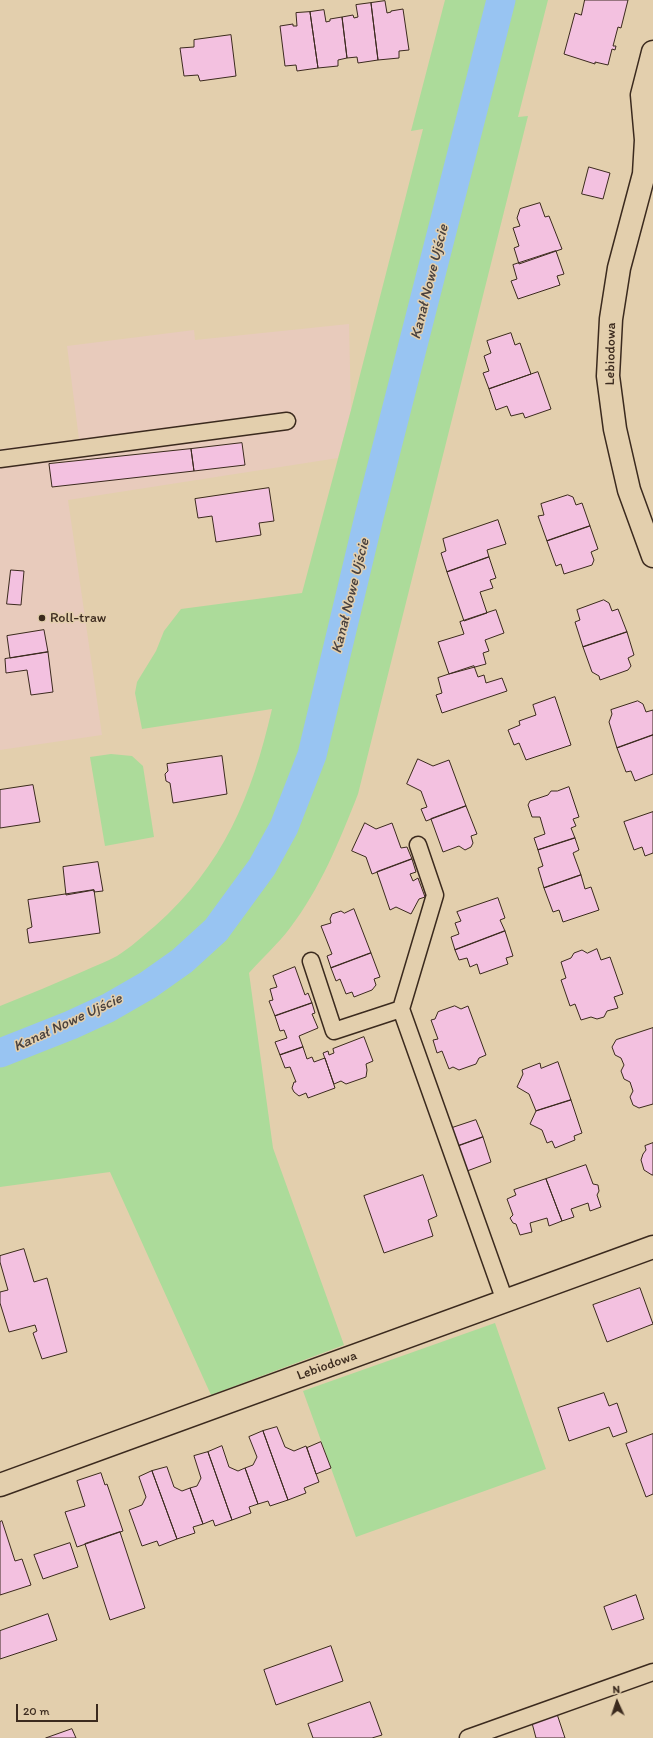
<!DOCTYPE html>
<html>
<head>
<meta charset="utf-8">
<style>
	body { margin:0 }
	#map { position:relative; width:653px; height:1738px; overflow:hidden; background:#e3cfad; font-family:Itim,sans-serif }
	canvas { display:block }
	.north { position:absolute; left:597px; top:1682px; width:40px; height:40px; -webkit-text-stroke:3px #e3cfad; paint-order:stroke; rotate:357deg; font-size:11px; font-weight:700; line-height:16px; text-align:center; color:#3b2a1e }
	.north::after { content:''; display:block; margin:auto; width:14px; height:18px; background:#3b2a1e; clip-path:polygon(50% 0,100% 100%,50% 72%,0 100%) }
	.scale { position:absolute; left:16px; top:1704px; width:82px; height:18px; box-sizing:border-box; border:2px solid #3b2a1e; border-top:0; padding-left:5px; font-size:12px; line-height:14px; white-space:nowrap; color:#3b2a1e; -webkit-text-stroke:3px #e3cfad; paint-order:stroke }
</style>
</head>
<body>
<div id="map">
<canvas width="653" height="1738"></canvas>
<div class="north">N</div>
<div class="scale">20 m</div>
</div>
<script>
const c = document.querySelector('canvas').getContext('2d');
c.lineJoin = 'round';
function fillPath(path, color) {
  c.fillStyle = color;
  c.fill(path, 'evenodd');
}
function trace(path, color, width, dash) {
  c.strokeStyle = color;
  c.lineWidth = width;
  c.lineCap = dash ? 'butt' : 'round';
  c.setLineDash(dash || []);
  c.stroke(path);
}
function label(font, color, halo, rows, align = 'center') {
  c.font = font + ' Itim,sans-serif';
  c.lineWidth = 3;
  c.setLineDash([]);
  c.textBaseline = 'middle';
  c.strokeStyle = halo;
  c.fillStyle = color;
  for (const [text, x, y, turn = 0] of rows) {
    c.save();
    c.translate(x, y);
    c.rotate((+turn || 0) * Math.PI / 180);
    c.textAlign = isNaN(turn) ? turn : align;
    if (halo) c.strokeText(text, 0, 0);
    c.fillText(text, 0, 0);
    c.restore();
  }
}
const built = new Path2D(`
	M349,324L351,410L338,458L68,500L102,735L0,750V449L79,439L67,346L194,330L195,340Z`);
const green = new Path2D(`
	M445,0H548L518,117L528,116L358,794C340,840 320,889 290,928C278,944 262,958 249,973L273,1148L344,1345L211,1395L110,1172L0,1187V1006C28,995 56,983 84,971C94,966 106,962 117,956C130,948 143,936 155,926C223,866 252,796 272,709L142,729L135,693L137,682L156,651L164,631L181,609L302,593L351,410L423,129L411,131Z
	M111,754L132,756L143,766L154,837L105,846L90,757Z
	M495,1323L546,1469L356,1537L303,1391Z`);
const canal = new Path2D(`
	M0,1053L71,1025L108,1008L148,985L182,961L216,930L262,867L284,827L312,755L369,517L501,0`);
const building = new Path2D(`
	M585,0H628L621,28L618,27L613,46H616L615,50L612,49L608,65L595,62V64L564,54L575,13L581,15Z
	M385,1L387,13L391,12V11L403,9L409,50L399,51V58L378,60L371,3Z
	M371,3L378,60L358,63L357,57L347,58L342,17L353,15L354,18L358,17L356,5Z
	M324,10L326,22L330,21V19L342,17L347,58L338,60V66L318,68L310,12Z
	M310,12L318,68L297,71L296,65L285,66L280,26L293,24V26H297L296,13Z
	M231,35L236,76L200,81L198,75L184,76L180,48L194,47V40Z
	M589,167L610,173L603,199L582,194Z
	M540,203L545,217L549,216L562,249L519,264L514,248L519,246L513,228L520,226L517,218L520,209Z
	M556,251L564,274L557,276L560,285L518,299L511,281L517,279L513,265Z
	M511,333L515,345L520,343L531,374L489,389L483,373L489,371L484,356L491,353L487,341Z
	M538,372L551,409L525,418L523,413L511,416L507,406L496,410L489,389Z
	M242,443L245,465L194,471L191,449Z
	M191,449L194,471L52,487L49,464Z
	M269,488L274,521L259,523L261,535L216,542L212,516L198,518L195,499Z
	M568,495L573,497L576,505L582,503L590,526L547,541L538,516L544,515L541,504Z
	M498,520L506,544L487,550L489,557L447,572L441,553L446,551L443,539Z
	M590,526L598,549L591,552L594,560L592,565L564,574L561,564L556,566L547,541Z
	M489,557L496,578L490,580L493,588L480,592L487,613L464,621L447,572Z
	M11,570L24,571L21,605L7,604Z
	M604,600L609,603L612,611L618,609L627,632L583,647L575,622L580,620L577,610Z
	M496,610L504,633L485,640L489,651L483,653L486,664L449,674L438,642L464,634L460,622Z
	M44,630L48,652L10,658L7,636Z
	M627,632L634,655L628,658L631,666L628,670L600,680L599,676L592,672L583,647Z
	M48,652L53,692L31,695L27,670L6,673L5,659Z
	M474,666L478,677L484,675L486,683L502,678L507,691L442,713L436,695L442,693L438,678Z
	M555,697L571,745L526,760L519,743L514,745L508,730L520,725L519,721L536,715L533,705Z
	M638,701L643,704L646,712L653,710V735L617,748L609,722L612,714L611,710Z
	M653,735V774L635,781L631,771L626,772L617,748Z
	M222,756L227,794L173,803L170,783L166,781L165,774L168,771L167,764Z
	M418,759L433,766L449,760L466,806L426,821L421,809L427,807L421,791L407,784Z
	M33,785L40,822L0,828V790Z
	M569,787L579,817L573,819L576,826L571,828L575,838L538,850L534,838L545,834L540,817H532L528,805L530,801L548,795L551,791H557Z
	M466,806L477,834L471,836L473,843L471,847L465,850L459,846L443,852L431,819Z
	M653,812V853L645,856L642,847L634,850L624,822Z
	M365,823L376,829L392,823L401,848L407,847L412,859L372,874L366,857L352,851Z
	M575,838L579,850L573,853L581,875L544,888L538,868L543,866L538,850Z
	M412,859L416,872L410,874L413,881L418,878L425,897L419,899L411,914L396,907L390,910L377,872Z
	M98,862L103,891L94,892V890L66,895L63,867Z
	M581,875L585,889L591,887L599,910L563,922L559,910L553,912L544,888Z
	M94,890L100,933L29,943L27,929L32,927L28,900Z
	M498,898L505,918L500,920L505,931L455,950L451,937L459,934L455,923L461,921L457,912Z
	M354,909L371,953L331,968L327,956L332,954L321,926L331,923L330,919L332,914L341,911L344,913Z
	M505,931L513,956L506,958L508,964L480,974L477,964L470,967L467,958L459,960L455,950Z
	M597,949L601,960L610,957L623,994L614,997L618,1008L607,1011L604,1017L597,1019L591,1017L581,1020L575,1004L570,1006L561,980L566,978L561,962L571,958L574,953L582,950L587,953Z
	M371,953L380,977L374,979L376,985L372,990L354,997L352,992L346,994L340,979L336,981L331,968Z
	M295,967L305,995L308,993L312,1003L275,1016L269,1001L273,1000L270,989L277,987L273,976Z
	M312,1003L315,1013L312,1014L318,1028L299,1036L303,1047L280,1055L275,1042L287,1038L284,1030L280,1031L275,1016Z
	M455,1006L461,1009L468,1006L486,1055L479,1058L476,1064L459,1070L453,1067L449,1069L442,1051L437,1053L433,1040L438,1039L431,1020L435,1019L438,1012Z
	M653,1028V1104L639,1108L633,1105L630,1097L633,1091L630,1082L624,1079L621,1071L624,1065L621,1058L615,1055L612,1047L616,1040Z
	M364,1037L373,1061L366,1064L367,1070L366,1077L346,1084L341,1081L334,1084L323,1053L328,1051L329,1055L334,1053L333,1049Z
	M303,1047L307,1059L312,1057L314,1062L325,1058L335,1088L308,1098L306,1093L299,1096L294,1092L292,1088L294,1082H296L290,1067L285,1068L280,1055Z
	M558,1062L571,1100L536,1111L529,1094L517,1087L523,1074L522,1070L540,1063L541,1068Z
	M571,1100L582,1133L574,1136L575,1140L555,1148L552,1141L547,1143L542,1130L530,1124L536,1111Z
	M476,1120L483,1137L458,1146L452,1128Z
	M483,1137L491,1162L467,1171L458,1146Z
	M653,1143V1175H652L644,1170L641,1160L643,1154L646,1150L645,1146Z
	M586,1165L593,1184L598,1185L599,1191L597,1195L601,1207L590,1211L588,1203L571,1209L574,1217L562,1221L546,1179Z
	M423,1175L437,1216L428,1220L433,1236L384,1253L364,1196Z
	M546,1179L562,1221L549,1226L547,1218L530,1223L532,1232L520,1235L516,1224L513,1223L510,1218L513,1215L507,1199L516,1195L514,1190Z
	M24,1249L34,1282L47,1278L67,1352L42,1359L33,1333L37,1331L35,1325L9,1332L0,1303V1292L8,1290L0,1262V1256Z
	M640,1288L653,1324L607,1342L593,1305Z
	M604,1393L609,1406L617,1403L627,1432L613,1437L609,1427L569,1441L558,1408Z
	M277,1427L285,1447L294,1451L306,1446L319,1482L304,1488L306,1493L288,1500L263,1431Z
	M263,1431L288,1500L270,1506L268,1501L258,1504L245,1468L253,1465L257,1457L249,1437Z
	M653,1434V1494L646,1497L626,1444Z
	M321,1442L331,1468L316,1474L307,1448Z
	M222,1446L229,1467L238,1471L245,1468L258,1504L249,1507L251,1513L232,1520L208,1452Z
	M208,1452L232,1520L215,1526L213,1520L203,1524L190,1488L197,1486L201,1478L194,1456Z
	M167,1467L174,1487L182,1491L190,1488L203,1524L193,1527L195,1533L177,1539L152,1471Z
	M152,1471L177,1539L159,1546L157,1541L142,1546L129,1510L142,1505L146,1497L139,1477Z
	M101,1473L105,1485L107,1484L123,1531L77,1547L65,1512L85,1506L77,1481Z
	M2,1521L15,1561L22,1559L31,1585L0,1595V1522Z
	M120,1532L145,1608L110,1620L85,1544Z
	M70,1543L78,1567L43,1579L34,1555Z
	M636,1595L644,1619L612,1630L604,1607Z
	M48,1614L57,1640L0,1659V1631Z
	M331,1646L343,1681L276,1705L264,1670Z
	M370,1702L382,1735L372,1738H313L308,1724Z
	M557,1714L565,1738H536L532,1723Z
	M72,1729L76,1738H46Z`);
const service = new Path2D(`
	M0,459L287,421
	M418,845L435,895L401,1009L505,1301
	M311,961L334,1031L401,1009
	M468,1738L653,1672`);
const minor = new Path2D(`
	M653,52L642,95L646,140L644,174L619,268L611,319L608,376L615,429L629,490L653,556
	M0,1485L653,1247`);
const markers = [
	[42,618,4,"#3b2a1e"]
];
const streetNames = [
	["Lebiodowa",611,354,-89],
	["Lebiodowa",327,1366,-20]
];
const poiNames = [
	["Roll-traw",50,618]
];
const waterNames = [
	["Kanał Nowe Ujście",430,282,-76],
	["Kanał Nowe Ujście",351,596,-76],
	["Kanał Nowe Ujście",68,1023,-25]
];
fillPath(built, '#e8cbbc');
fillPath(green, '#acdb9a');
trace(canal, '#98c4f2', 29);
fillPath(building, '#f3c1e0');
trace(building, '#3b2a1e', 1);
trace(service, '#3b2a1e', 19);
trace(minor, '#3b2a1e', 25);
trace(service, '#e3cfad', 16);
trace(minor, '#e3cfad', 22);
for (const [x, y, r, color] of markers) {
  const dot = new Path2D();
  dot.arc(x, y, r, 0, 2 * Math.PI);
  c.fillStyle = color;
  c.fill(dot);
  trace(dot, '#e3cfad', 1.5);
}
label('14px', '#3b2a1e', '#e3cfad', streetNames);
label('14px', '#3b2a1e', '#e3cfad', poiNames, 'left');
label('italic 15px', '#49413e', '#e3cfad', waterNames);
</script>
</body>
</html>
